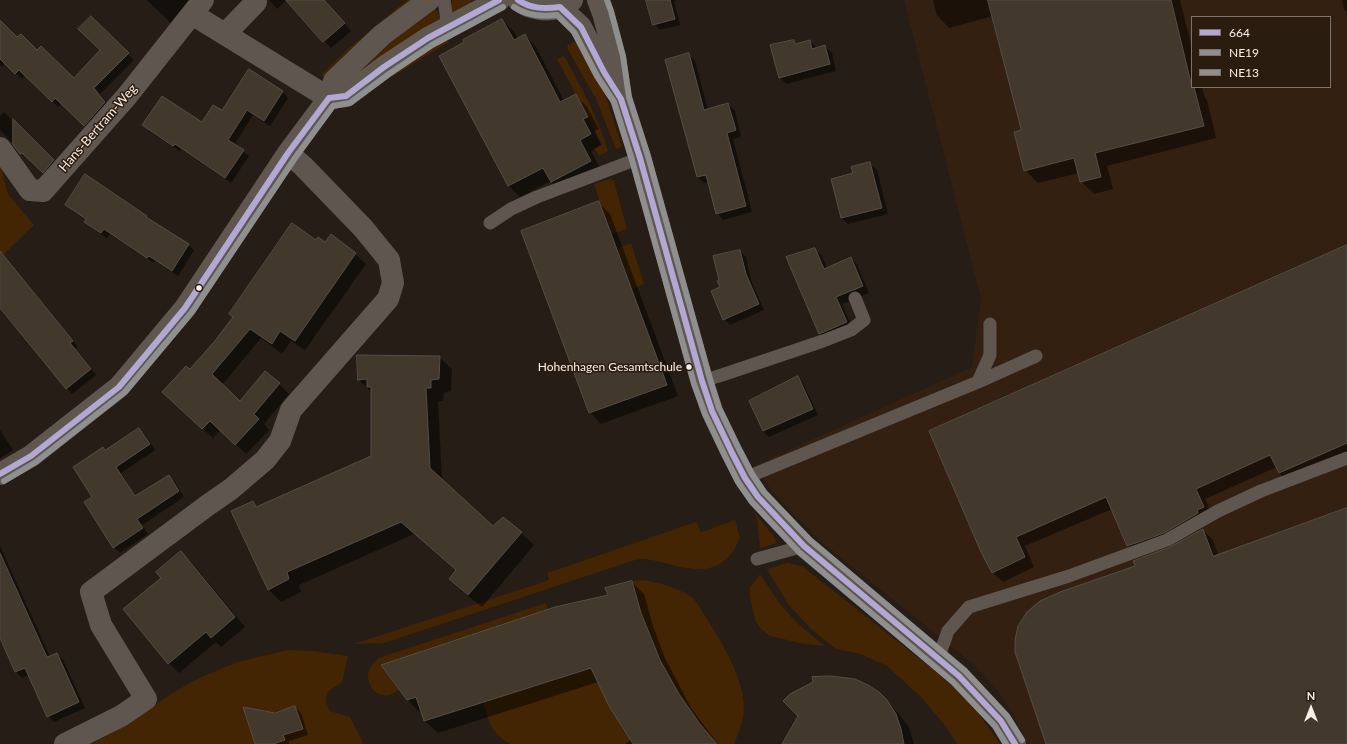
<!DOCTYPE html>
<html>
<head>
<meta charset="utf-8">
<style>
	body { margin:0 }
	#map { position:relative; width:1347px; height:744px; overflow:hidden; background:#251d16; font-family:Lato,sans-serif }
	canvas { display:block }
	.legend { position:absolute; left:1191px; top:16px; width:140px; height:72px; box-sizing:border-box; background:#2b1c10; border:1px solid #7f7167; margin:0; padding:5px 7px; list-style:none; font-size:12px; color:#fcf1e9 }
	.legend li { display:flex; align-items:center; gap:8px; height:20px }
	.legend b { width:20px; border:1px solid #7f7167 }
	.north { position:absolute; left:1291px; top:688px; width:40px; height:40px; -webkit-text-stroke:3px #2b1c10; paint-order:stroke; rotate:0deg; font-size:11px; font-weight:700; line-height:16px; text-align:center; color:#fcf1e9 }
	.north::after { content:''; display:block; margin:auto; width:14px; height:18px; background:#fcf1e9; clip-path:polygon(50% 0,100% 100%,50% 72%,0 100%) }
</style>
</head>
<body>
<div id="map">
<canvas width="1347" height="744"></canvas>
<ul class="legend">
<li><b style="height:5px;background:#b1a9d4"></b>664</li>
<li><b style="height:5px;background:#8f8f8f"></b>NE19</li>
<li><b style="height:5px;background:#8f8f8f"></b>NE13</li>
</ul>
<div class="north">N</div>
</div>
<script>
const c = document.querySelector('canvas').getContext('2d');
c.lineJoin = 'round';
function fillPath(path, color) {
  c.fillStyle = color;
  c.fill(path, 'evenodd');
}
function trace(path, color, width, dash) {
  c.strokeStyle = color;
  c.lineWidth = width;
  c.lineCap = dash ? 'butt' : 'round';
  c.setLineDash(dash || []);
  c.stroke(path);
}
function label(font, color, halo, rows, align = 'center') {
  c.font = font + ' Lato,sans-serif';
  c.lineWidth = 3;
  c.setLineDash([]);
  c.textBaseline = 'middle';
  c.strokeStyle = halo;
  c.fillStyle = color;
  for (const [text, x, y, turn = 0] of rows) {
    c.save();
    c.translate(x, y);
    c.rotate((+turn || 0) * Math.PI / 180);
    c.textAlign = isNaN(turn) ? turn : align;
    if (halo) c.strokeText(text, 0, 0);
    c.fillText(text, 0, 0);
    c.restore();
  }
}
const built = new Path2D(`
	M904,0H1347V744H1027L1013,714L996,688L973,664L819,540L771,490L754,466L972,367L981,299ZM1192,17H1330V87H1192Z`);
const green = new Path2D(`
	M407,0H417L326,79L321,75L349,48Z
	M452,0H471L472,4L452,14L450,7Z
	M435,7L442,21L346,88L360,68L381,49Z
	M447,38L449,42L414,63L394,76L383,78Z
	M577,40L603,88L622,147L616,149L596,99L567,48L568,45Z
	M564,56C581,86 598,117 608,151L599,156L594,148L602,144L557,59Z
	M0,164L8,194L34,225L0,258Z
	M610,179L614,181L627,229L611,234L594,184Z
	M631,243L644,284L632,289L617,249Z
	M752,510L773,535L777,543L760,548L757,519Z
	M735,520L740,538C737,543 735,550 731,554C706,583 675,562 644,559C638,559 631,561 626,563L384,643L354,644L549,580L547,573L696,522L701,532Z
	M787,563L802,566L939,674L972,704L1000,744H957L947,728L922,698L887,666L860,654L836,649L811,629L788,604L767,569Z
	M760,574L780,604L797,623L825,646L804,644L770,636L761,629L755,620L750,597V588Z
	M644,580C660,583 676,587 690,596C697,601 701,610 706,617C722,643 744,678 744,709C743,722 739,732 734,744H718C684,706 661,667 643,619L638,620L640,610L632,581Z
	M546,603L548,610L424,650L415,656L414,654L381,665L399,690C396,691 393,694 390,695C375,699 363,682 370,668C372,664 376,661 378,658Z
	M580,642C595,678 611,712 633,744H510C491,733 489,722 483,702L568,675Z
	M288,650L313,651L348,656L342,682L327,692L326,702L330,711L350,717L362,741L363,744H92L114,732L176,691L197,679L237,662Z`);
const shadow = new Path2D(`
	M147,0H190L174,26Z
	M269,0H287L277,9Z
	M287,0H324L351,31L331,48Z
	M647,0H677L674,1L680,25L660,30L654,24Z
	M933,0H1180L1192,48V87H1202L1205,98L1207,100L1216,138L1107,166L1113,189L1094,194L1081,181L1079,173L1038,183L1025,170L1022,131L993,16L949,28L937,15Z
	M1342,0H1347V12L1344,9Z
	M91,18L134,60L100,94L111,108L90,131L62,104L58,107L25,75L22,79L5,63L2,67L0,65V23L17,39L37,51L74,79L101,50Z
	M502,20L514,32L518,39L525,36L536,47L564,101L575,95L587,107L599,129L594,131L601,145L591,151L602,172L563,193L551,181L520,197L508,185Z
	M794,41L797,45L810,41L817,48L825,46L832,53L836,71L786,84L780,77Z
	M688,54L695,61L708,110L728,104L735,111L741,137L733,139L752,212L723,220L717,213L709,182L704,183L697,177Z
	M283,92L288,98L270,126L253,115L234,145L243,151L249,156L231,183L181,149L180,151L149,131L144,125L202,124Z
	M4,112L56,163L46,175L19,150L0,130V116Z
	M870,164L877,170L888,214L848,224L842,218L854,174Z
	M85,176L146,217L151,221L188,245L194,250L178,276L155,261L154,263L110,234L107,238L91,227L85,222L86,220L72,211L66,205Z
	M599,203L610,214L678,396L601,424L590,412Z
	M317,241L355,254L366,264L305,350L291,341L282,354L261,338L222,385L240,402L279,384L289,394L264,424L269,430L246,454L220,430L213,438L174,402L190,371Z
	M1347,246V457L1289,483L1279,473L1277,467L1205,499L1213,517L1137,556L1128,546L1112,509L1025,546L1034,567L1003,582L993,573L982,552Z
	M815,249L822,256L827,268L851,258L857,265L869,293L842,304L853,329L826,340L820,333Z
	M740,251L746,257L751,280L764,310L730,325L724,319L721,288Z
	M13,268L78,347L75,349L96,375L72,394L0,306V269Z
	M439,357L452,369L451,391L444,393L443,401H438L442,480L493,527L521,533L534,545L482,607L463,592L450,579L456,571L414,534L299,585L301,592L281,602L268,589L252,502L257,507L372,456V393L359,380Z
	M797,377L803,383L818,415L769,437L763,431Z
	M139,429L145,435L155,450L121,473L136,497L169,476L175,482L184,497L142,525L148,534L120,553L114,547L94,497L105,451Z
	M0,430L13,450L0,458Z
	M1347,509V744H1047L1136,566L1203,530L1213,540L1218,555Z
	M0,546L50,657L57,654L63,660L85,708L54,722L48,716L29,675L22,678L16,672L0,636Z
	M181,552L191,562L245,627L221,647L216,642L179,673L169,663L162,578Z
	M632,582L644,594L653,626L665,658L691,708L718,744H625L631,740L598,682L438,733L425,721L422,712L420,713L408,700L382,665L609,595Z
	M886,701L899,714L909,728L914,744H786Z
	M295,707L301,713L308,735L289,741V744H256L275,714Z`);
const building = new Path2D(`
	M286,0H324L345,23L323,42Z
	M646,0H670L675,19L653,25Z
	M988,0H1171L1192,87H1194L1204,126L1095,153L1101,177L1080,182L1074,158L1024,171L1014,132L1021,130Z
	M91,16L129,53L94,88L105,102L84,126L55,98L52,102L19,70L15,74L0,59V20L17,37L21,34L37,50L41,46L74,78L100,50L78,29Z
	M502,19L514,40L525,34L560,102L576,94L588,117L583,119L591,134L580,140L591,161L551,182L543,168L508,186L439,56L464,42L463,40Z
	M794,40L795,44L810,40L812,49L825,45L830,64L779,78L770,45Z
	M689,53L704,110L728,103L736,130L727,133L746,206L716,214L706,175L697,177L665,60Z
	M249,69L283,91L264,121L247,110L228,140L244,150L225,178L175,144L173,146L142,125L162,96L202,122L213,105L222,110Z
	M13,119L54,160L43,173L22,153L20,154L13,145Z
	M870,162L882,208L841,218L831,179L853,173L851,167Z
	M85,174L147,216L146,217L189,244L172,271L149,256L147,258L104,229L101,233L84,222L86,219L65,205Z
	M599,201L667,385L589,413L521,231Z
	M292,223L316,240L318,237L325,242L331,234L356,253L295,341L280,331L272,344L250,329L212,374L240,401L265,371L280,383L254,414L259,419L235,445L210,421L202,429L162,392L186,366L190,369L214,342L233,317L229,314Z
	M1347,245V443L1279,473L1270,455L1196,489L1204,507L1197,510L1198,513L1164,533L1127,546L1106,497L1016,537L1025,557L992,573L981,552L929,431Z
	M815,248L824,269L851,257L863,286L836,297L847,322L819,334L786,257Z
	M740,250L746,274L759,304L723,320L711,291L720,287L717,281L719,280L713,256Z
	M0,251L73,341L70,343L91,369L66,389L0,308Z
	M357,355L440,356L439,379L431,380V388H426L430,468L493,526L503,517L522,532L468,595L449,579L456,570L401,522L287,572L289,579L268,590L231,511L253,501L256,507L371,456V387H367V379L358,380Z
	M798,376L813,409L763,431L749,401Z
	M139,428L150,444L116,467L135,496L169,475L179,491L137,519L143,528L113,548L84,502L92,497L73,467L103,447L105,450Z
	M1347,508V744H1046L1015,652V640L1018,626L1027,612L1034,606L1040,601L1060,592L1135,566L1133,561L1170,547L1203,529L1213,556Z
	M181,551L235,617L211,638L206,632L168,664L123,609L161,578L156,572Z
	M0,553L47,657L57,653L79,702L47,717L25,668L15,672L0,638Z
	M632,581L641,613L660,660L679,694L700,724L717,744H633L609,706L591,668L424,721L416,697L407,700L381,665L555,607L608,595L605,588Z
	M831,676L855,679L868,685L879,692L887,700L896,714L901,729L904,744H782L798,716L783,701L790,694L813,682L812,677Z
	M295,706L303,729L283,735L285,740L273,744H255L243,707L275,713Z`);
const service = new Path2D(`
	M444,0L448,27
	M490,223L511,209L537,197L640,158
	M702,381L722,375L823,341L851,330L864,320L855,298
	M978,382L990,355V324
	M745,478L978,382L1036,356
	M757,559L804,546
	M938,659L948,631L969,607L1069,576L1167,540L1218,511L1261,491L1347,458`);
const minor = new Path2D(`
	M518,0C529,9 547,12 561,7C564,5 568,2 572,0
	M598,0L603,13L615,58L621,99L640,158L702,381L712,411L732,453L745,478L758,497L804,546L959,676L1001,721L1015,744
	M560,7L581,27L604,72L616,91
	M192,14L329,98
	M225,34L256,2L254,0
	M329,98L346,96L384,67L428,38L499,0
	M0,148L30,190L43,191L127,96L203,0
	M0,474L31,456L119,387L185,308L288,153L329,98L334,81L382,35L429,0
	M65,744L121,716L146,699L101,625L91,592L208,505L231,489L265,460L280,441L291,410L388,299L393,283L389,260L363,228L303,166L288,153`);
const bus1 = new Path2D(`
	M518,0C531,9 545,9 560,7L581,27L604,72L621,99L640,158L702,381L712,411L732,453L745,478L758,497L804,546L959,676L1001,721L1015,744
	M0,474L31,456L119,387L185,308L288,153L329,98L346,96L384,67L428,38L499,0`);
const bus2 = new Path2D(`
	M514,7C527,16 541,17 557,15L574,32L597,76L614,102L632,160L694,384L705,414L725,456L738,482L752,502L799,552L953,682L995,726L1006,744
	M4,481L36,462L125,392L192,312L295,158L333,106L350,103L389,74L432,45L503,7`);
const bus3 = new Path2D(`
	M607,0L611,11L623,56L629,97L648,156L710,379L719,408L739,449L752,474L764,492L810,540L965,671L1007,716L1022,740`);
const markers = [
	[199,288,3.5,"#fcf1e9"],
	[689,367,3.5,"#fcf1e9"]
];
const busNames = [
	["Hohenhagen Gesamtschule",682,367]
];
const streetNames = [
	["Hans-Bertram-Weg",98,128,-49]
];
fillPath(built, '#332011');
fillPath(green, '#432403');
fillPath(shadow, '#0007');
fillPath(building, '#43382c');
trace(building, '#544d48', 1);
trace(service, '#5f564f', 13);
trace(minor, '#5f564f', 22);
trace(bus1, '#b1a9d4', 6);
trace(bus2, '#8f8f8f', 6);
trace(bus3, '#8f8f8f', 6);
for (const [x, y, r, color] of markers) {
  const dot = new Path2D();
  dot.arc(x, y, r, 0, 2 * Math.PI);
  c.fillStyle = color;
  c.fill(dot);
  trace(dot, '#2b1c10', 1.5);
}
label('12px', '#fcf1e9', '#2b1c10', busNames, 'right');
label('13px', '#fcf1e9', '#2b1c10', streetNames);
</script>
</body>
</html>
